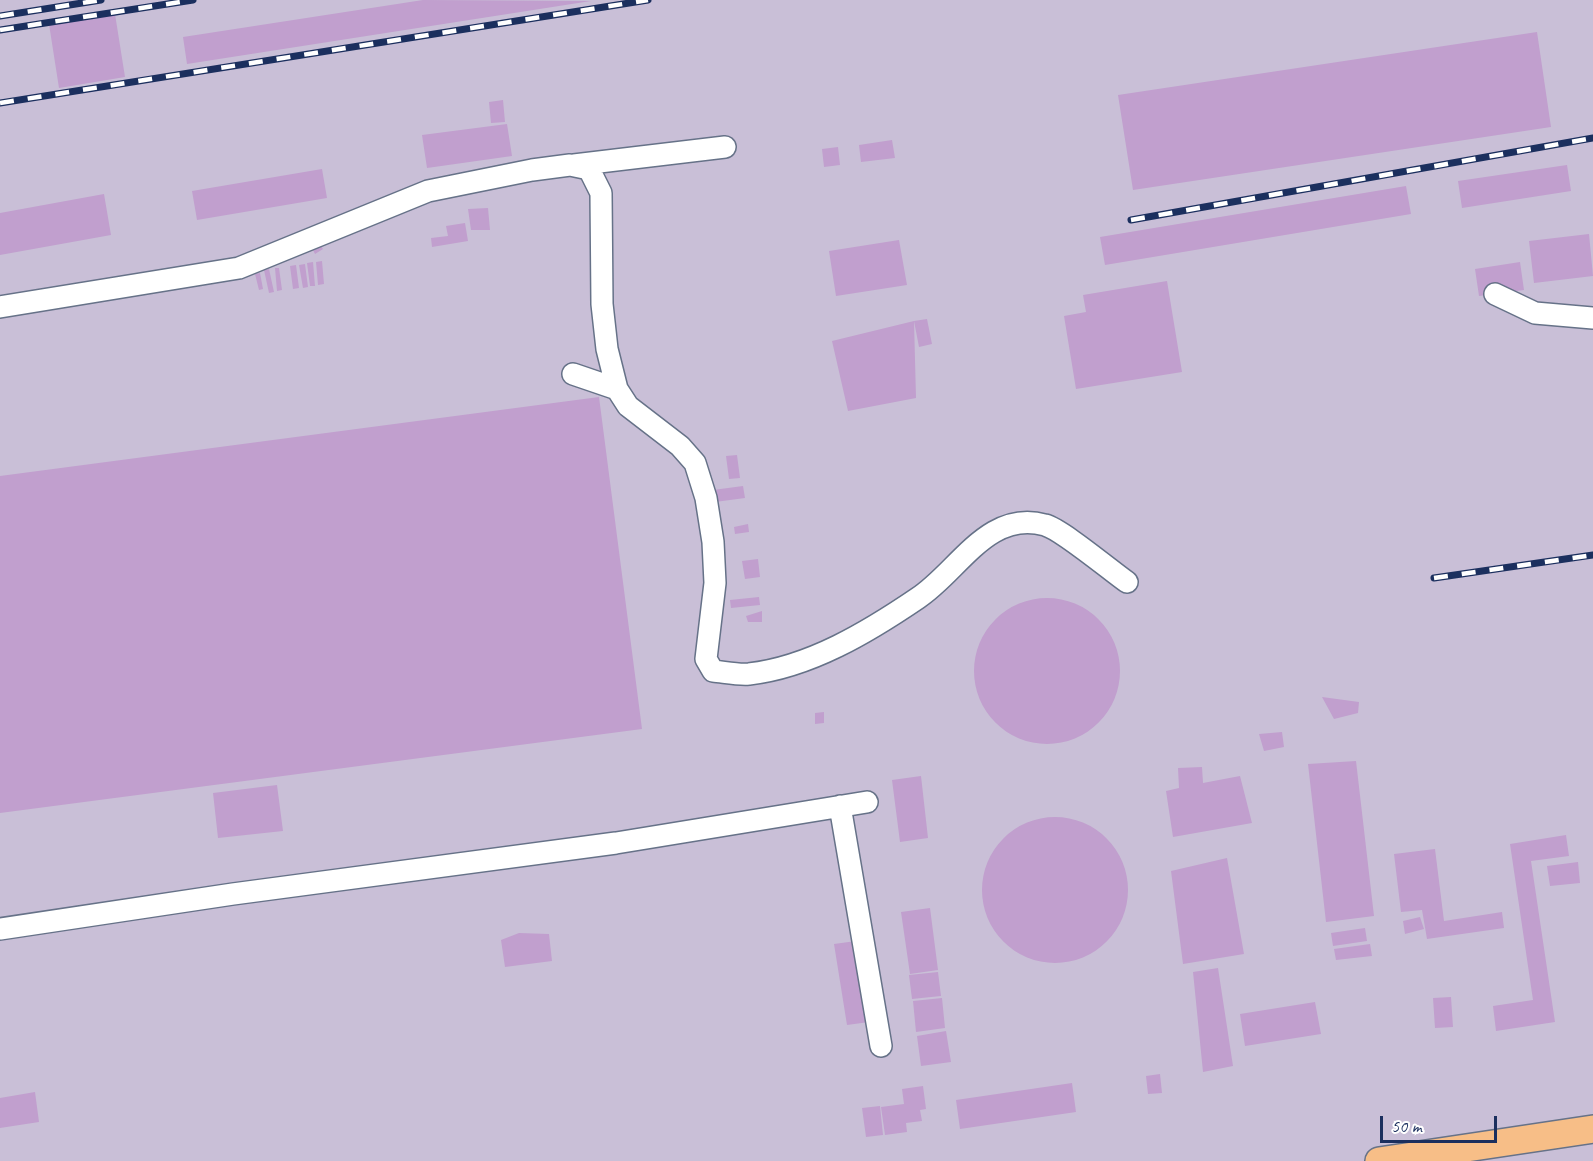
<!DOCTYPE html>
<html>
<head>
<meta charset="utf-8">
<style>
	body { margin:0 }
	#map { position:relative; width:1593px; height:1161px; overflow:hidden; background:#f1edd7; font-family:Caveat,sans-serif }
	canvas { display:block }
	.scale { position:absolute; left:1380px; top:1116px; width:117px; height:27px; box-sizing:border-box; border:3px solid #1b2f5e; border-top:0; padding-left:8px; font-size:18px; line-height:21px; white-space:nowrap; color:#1b2f5e; -webkit-text-stroke:4px #fff; paint-order:stroke }
</style>
</head>
<body>
<div id="map">
<canvas width="1593" height="1161"></canvas>
<div class="scale">50 m</div>
</div>
<script>
const c = document.querySelector('canvas').getContext('2d');
c.lineJoin = 'round';
function fillPath(path, color) {
  c.fillStyle = color;
  c.fill(path, 'evenodd');
}
function trace(path, color, width, dash) {
  c.strokeStyle = color;
  c.lineWidth = width;
  c.lineCap = dash ? 'butt' : 'round';
  c.setLineDash(dash || []);
  c.stroke(path);
}
const industrial = new Path2D(`
	M0,0H1593V1161H0Z`);
const building = new Path2D(`
	M423,0L591,1L187,64L183,37Z
	M115,14L125,77L59,88L49,24Z
	M1537,32L1551,127L1133,190L1118,95Z
	M503,100L505,122L491,123L489,102Z
	M507,124L512,156L427,168L422,135Z
	M892,140L895,158L861,162L859,145Z
	M838,147L840,165L824,167L822,149Z
	M1567,165L1571,191L1462,208L1458,181Z
	M322,169L327,198L197,220L192,191Z
	M1406,186L1411,214L1105,265L1100,237Z
	M104,194L111,235L0,255V213Z
	M488,208L490,230H471L468,209Z
	M465,223L468,241L432,247L431,238L448,236L446,226Z
	M1589,234L1593,276L1534,283L1529,241Z
	M899,240L907,285L836,296L829,251Z
	M321,246L323,249L315,254L313,250Z
	M322,261L324,284L318,285L316,262Z
	M313,262L315,286H310L307,263Z
	M1520,262L1524,290L1479,296L1475,269Z
	M305,264L308,287L303,288L299,265Z
	M296,265L299,288L293,289L290,266Z
	M275,268H279L282,290L277,291Z
	M269,269L274,292L269,293L264,270Z
	M260,273L263,289L259,290L255,274Z
	M1167,281L1182,372L1076,389L1064,316L1086,312L1083,295Z
	M927,319L932,344L919,347L914,321Z
	M914,321L916,398L848,411L832,341Z
	M599,397L642,729L0,813V476Z
	M737,455L740,478L729,479L726,456Z
	M743,486L745,498L715,502L713,490Z
	M748,524L749,532L735,534L734,527Z
	M758,559L760,577L745,579L742,561Z
	M759,597L760,605L731,608L730,600Z
	M974 671a73 73 0 1 1 146 0a73 73 0 1 1-146 0Z
	M762,611V622H748L746,616Z
	M1322,697L1359,702L1358,713L1334,719Z
	M824,712V723L815,724V713Z
	M1282,732L1284,747L1264,751L1259,734Z
	M1356,761L1374,916L1326,922L1308,764Z
	M1202,767L1203,783L1240,776L1252,823L1173,837L1166,791L1179,788L1178,768Z
	M921,776L928,838L900,842L892,780Z
	M277,785L283,831L218,838L213,793Z
	M982 890a73 73 0 1 1 146 0a73 73 0 1 1-146 0Z
	M1566,835L1569,856L1531,861L1555,1022L1496,1031L1493,1006L1533,1000L1510,844Z
	M1435,849L1444,921L1502,912L1504,928L1427,939L1422,910L1401,912L1394,854Z
	M1227,858L1244,954L1183,964L1171,871Z
	M1578,862L1580,883L1550,886L1547,866Z
	M930,908L938,970L910,974L901,912Z
	M1420,917L1424,929L1405,934L1403,921Z
	M1365,928L1367,941L1333,946L1331,933Z
	M519,933L549,934L552,961L505,967L501,940Z
	M856,941L869,1022L847,1025L834,944Z
	M1370,944L1372,956L1336,960L1334,949Z
	M1218,968L1233,1066L1203,1072L1193,972Z
	M938,972L941,996L912,999L909,975Z
	M1451,997L1453,1027L1435,1028L1433,998Z
	M942,998L945,1028L916,1032L913,1001Z
	M1315,1002L1321,1034L1245,1046L1240,1014Z
	M946,1031L951,1062L921,1066L917,1036Z
	M1160,1074L1162,1093L1148,1094L1146,1076Z
	M1072,1083L1076,1112L960,1129L956,1100Z
	M923,1086L926,1109L920,1110L922,1121L906,1123L907,1132L885,1135L881,1107L904,1104L902,1089Z
	M35,1092L39,1122L0,1128V1098Z
	M880,1106L883,1135L866,1137L862,1108Z`);
const minor = new Path2D(`
	M574,165L725,147
	M1495,294L1535,313L1593,318
	M0,307L239,268L428,191L532,170L570,165L589,169L601,193L602,304L607,349L617,389
	M573,374L617,389L628,406L680,446L695,463L706,498L713,542L715,583L706,659L713,671C724,672 738,675 749,674C810,667 868,632 918,598C958,572 988,509 1045,525C1061,529 1110,570 1127,582
	M840,806L881,1046
	M0,929L233,894L616,843L867,802`);
const major = new Path2D(`
	M1379,1161L1593,1129`);
const rail = new Path2D(`
	M0,16L101,0
	M0,30L193,0
	M0,103L648,0
	M1131,220L1593,138
	M1434,578L1593,555`);
fillPath(industrial, '#c9bfd7');
fillPath(building, '#c19fce');
trace(minor, '#667288', 24);
trace(major, '#667288', 30);
trace(minor, '#fff', 21);
trace(major, '#f7be87', 27);
trace(rail, '#1b2f5e', 7);
trace(rail, '#fff', 4.5, [14]);
</script>
</body>
</html>
